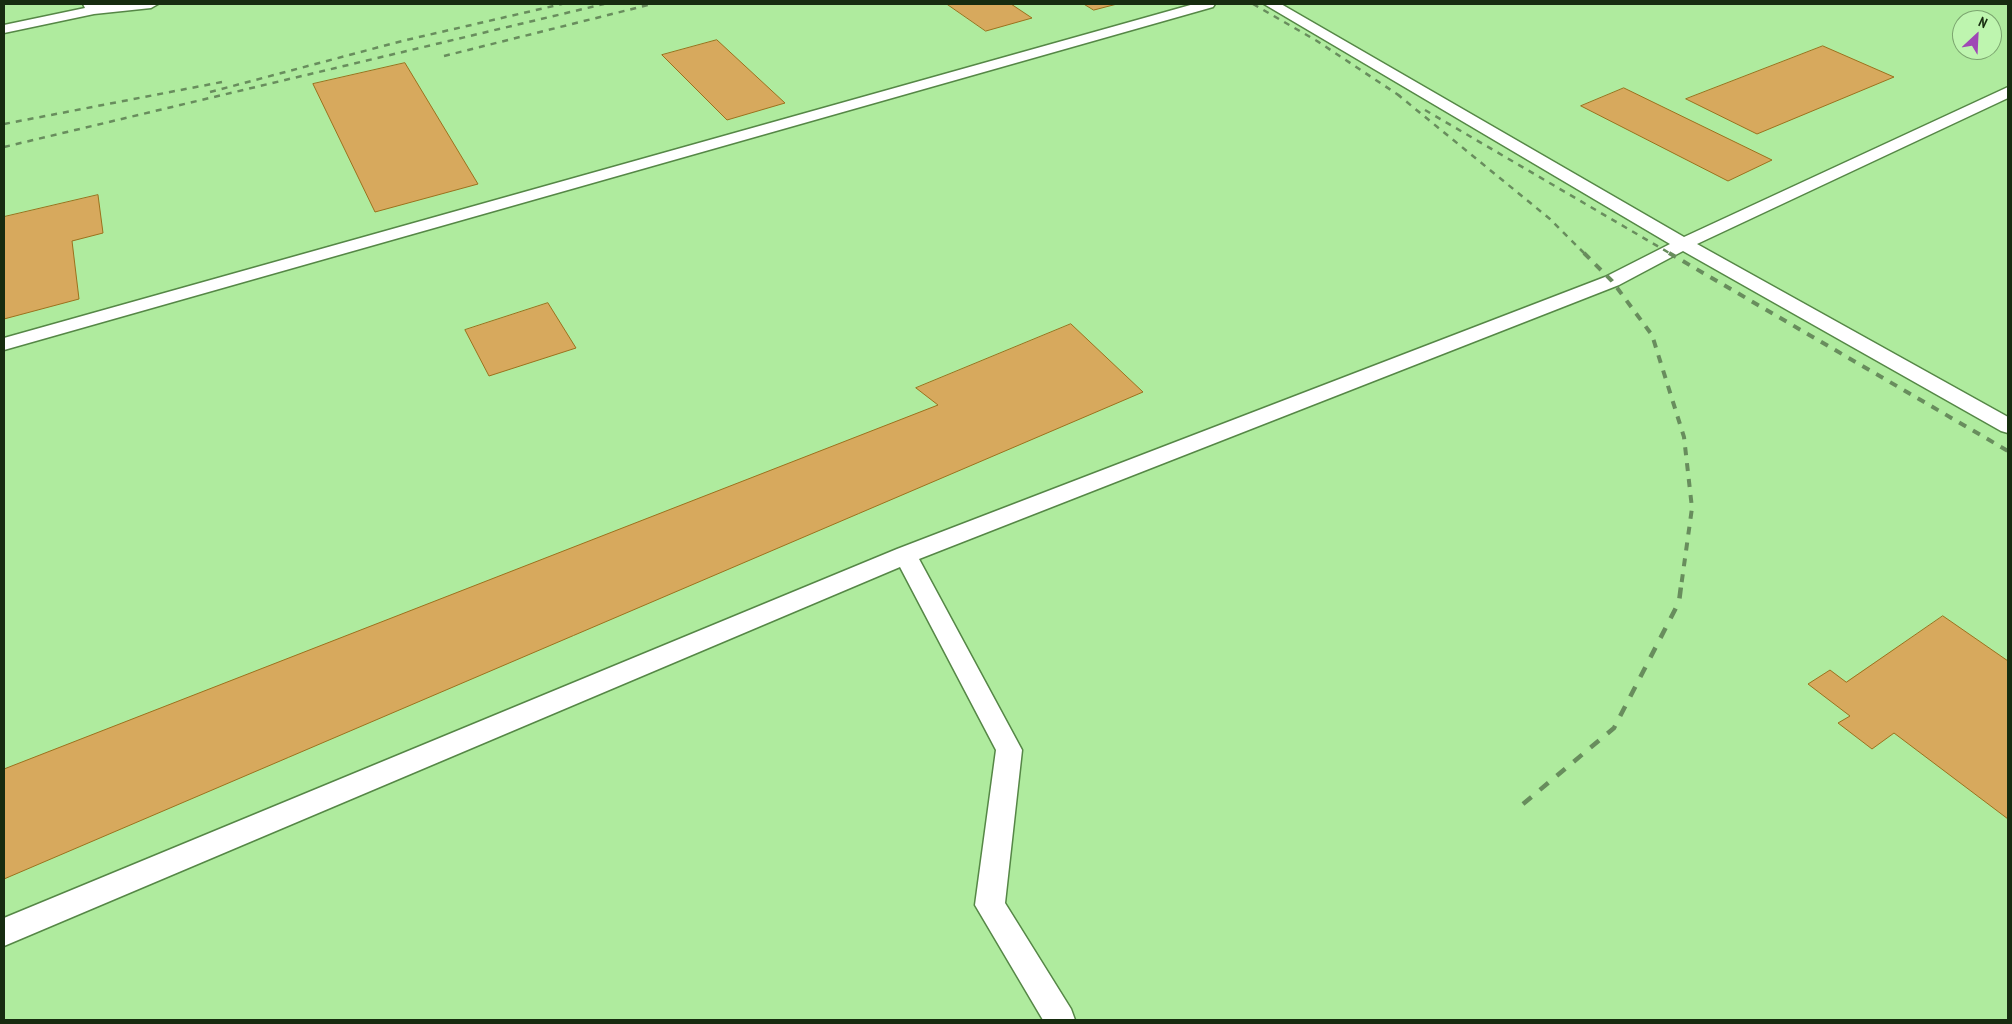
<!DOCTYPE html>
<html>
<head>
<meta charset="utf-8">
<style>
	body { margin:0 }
	#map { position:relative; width:2012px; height:1024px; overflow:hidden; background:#bef5af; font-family:"PT Sans Narrow",sans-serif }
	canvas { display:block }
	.frame { position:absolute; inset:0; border:5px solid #172c10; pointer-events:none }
	.north { position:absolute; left:1952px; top:10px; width:50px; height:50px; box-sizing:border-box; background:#bef5af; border:1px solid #7ba56f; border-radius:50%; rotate:25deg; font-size:14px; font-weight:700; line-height:20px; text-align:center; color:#172c10 }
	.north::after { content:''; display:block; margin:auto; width:18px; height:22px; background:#9f48b5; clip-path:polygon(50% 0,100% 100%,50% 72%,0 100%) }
</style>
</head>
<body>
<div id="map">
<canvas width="2012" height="1024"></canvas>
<div class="frame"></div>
<div class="north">N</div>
</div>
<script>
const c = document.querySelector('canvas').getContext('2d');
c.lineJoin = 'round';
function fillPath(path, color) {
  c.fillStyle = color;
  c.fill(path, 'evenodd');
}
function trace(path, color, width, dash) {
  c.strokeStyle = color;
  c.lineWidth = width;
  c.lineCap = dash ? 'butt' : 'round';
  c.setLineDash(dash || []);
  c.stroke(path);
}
const built = new Path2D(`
	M4,4H2008V1020H4ZM1962,20H1992V50H1962Z`);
const building = new Path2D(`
	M947,4H1011L1032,18L986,31Z
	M1084,4H1117L1094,10Z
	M717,40L785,103L727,120L662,55Z
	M1823,46L1894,77L1757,134L1686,99Z
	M405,63L478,184L375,212L313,84Z
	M1624,88L1772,160L1728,181L1581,106Z
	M98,195L103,233L72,241L79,299L4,319V217Z
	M548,303L576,348L489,376L465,330Z
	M1071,324L1143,392L4,879V769L938,405L916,388Z
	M1943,616L2008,661V819L1894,733L1872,749L1838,723L1850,716L1808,684L1830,670L1846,682Z`);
const service = new Path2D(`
	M83,4H158L151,8L94,14L4,33V25L85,8Z
	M1194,4H1215L1213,7L4,350V338Z
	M1264,4H1281L1684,237L2008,87V98L1697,244L2008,417V433L2001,431L1683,251L1619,285L919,559L1022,750L1005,903L1071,1009L1075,1020H1043L975,905L996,750L900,567L4,946V918L897,549L1605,277L1670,244Z`);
const railFar2 = new Path2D(`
	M1253,4L1317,41L1403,98
	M444,56L652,4
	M210,92L402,41L562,4
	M1397,94L1550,219L1585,254
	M1425,110L1671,254
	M4,124L222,82
	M4,147L604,4`);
const railFar1 = new Path2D(`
	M1584,253L1612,281L1652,335L1684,437L1692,508L1681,587
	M1669,253L2008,451`);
const rail = new Path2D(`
	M1523,804L1614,728L1679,602L1681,586`);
fillPath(built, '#afeb9e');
fillPath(building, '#d7a95d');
trace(building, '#9c711d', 1);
trace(service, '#558746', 3);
fillPath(service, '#fff');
trace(railFar2, '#688d5d', 2.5, [6, 6]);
trace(railFar1, '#688d5d', 4, [8, 8]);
trace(rail, '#688d5d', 4.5, [11, 11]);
</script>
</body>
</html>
